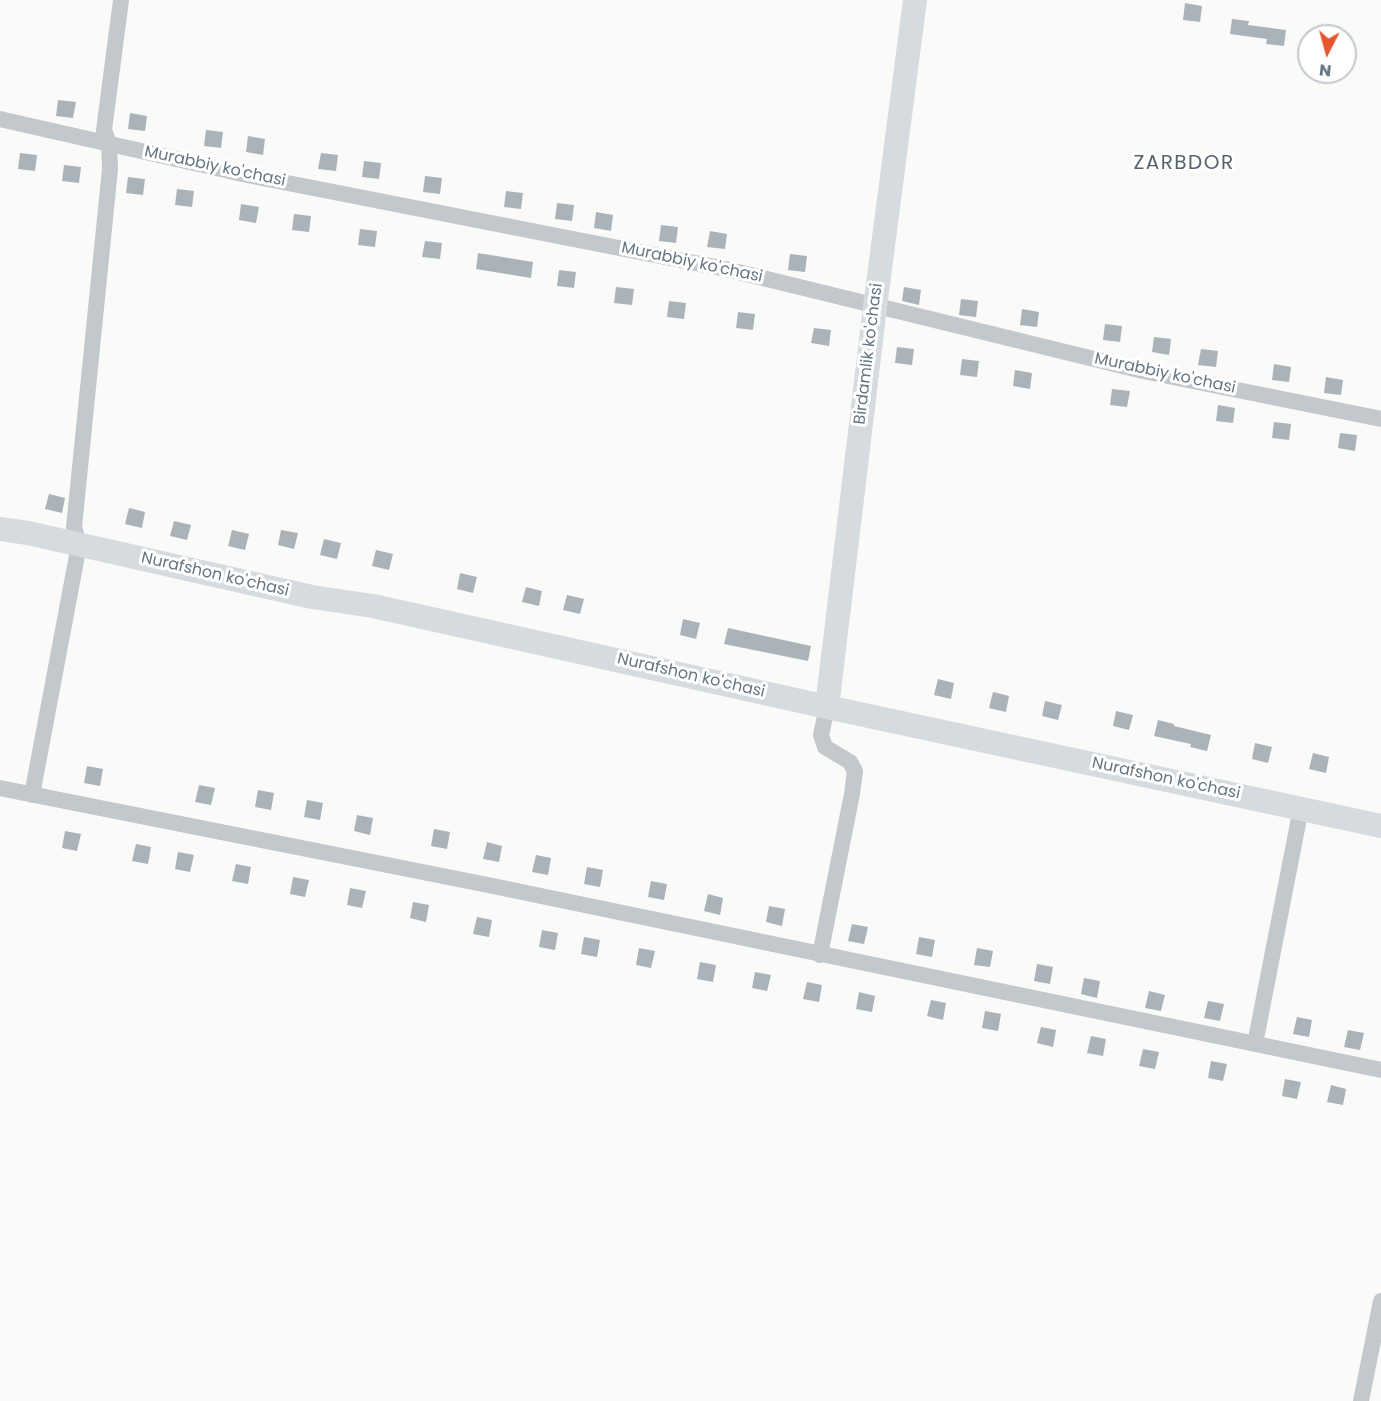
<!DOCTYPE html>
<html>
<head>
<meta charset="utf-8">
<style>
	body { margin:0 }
	#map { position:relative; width:1381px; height:1401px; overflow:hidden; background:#fafaf8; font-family:Poppins,sans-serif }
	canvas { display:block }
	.north { position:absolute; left:1297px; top:24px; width:60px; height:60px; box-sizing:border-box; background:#fff; border:2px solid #c1c8cd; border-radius:50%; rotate:186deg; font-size:16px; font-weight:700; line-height:24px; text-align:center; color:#657683 }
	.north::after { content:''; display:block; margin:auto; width:21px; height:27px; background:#e4572e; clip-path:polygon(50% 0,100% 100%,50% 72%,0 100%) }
</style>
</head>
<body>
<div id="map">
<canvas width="1381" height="1401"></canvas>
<div class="north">N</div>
</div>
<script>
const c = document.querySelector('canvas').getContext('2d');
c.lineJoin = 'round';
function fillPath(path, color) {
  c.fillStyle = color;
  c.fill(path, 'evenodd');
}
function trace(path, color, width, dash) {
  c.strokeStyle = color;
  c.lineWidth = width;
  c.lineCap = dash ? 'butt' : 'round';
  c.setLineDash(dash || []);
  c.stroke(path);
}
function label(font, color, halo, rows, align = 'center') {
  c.font = font + ' Poppins,sans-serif';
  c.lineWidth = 6;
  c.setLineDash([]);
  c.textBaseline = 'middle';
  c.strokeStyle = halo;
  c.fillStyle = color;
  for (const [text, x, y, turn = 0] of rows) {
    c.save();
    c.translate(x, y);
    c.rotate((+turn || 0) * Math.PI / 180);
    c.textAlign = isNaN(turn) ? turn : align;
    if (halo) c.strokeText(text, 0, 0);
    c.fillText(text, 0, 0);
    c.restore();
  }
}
const building = new Path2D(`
	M1185,3L1202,6L1200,22L1183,20Z
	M1232,19L1249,21L1248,25L1286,30L1284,46L1266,44L1267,39L1230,34Z
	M58,100L76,102L73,118L56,116Z
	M130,113L147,116L145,131L128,129Z
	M206,130L223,132L221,148L204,146Z
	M248,136L265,139L263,155L246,152Z
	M20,153L37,155L35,171L18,169Z
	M321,153L338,155L336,171L318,169Z
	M364,161L381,163L379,179L362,177Z
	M64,165L81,167L79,183L62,181Z
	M425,176L442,178L440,194L423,192Z
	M128,177L145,179L143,195L126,193Z
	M177,189L194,191L192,207L175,205Z
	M506,191L523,193L521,209L504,207Z
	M557,203L574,205L572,221L555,219Z
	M241,204L259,207L256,223L239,220Z
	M596,212L613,215L611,231L594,228Z
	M294,214L311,216L309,232L292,230Z
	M661,225L678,227L676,243L659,241Z
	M360,229L377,231L375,247L358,245Z
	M710,231L727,234L725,249L707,247Z
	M425,241L442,243L440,259L422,257Z
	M478,253L533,262L531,278L476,269Z
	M790,254L807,256L805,272L788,270Z
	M559,270L576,272L574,288L557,286Z
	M616,287L634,289L632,305L614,303Z
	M904,287L921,290L919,305L902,301Z
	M961,299L978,301L976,317L959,315Z
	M669,301L686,303L684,319L667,317Z
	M1022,309L1039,312L1037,327L1020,325Z
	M738,312L755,314L753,330L736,328Z
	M1105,324L1122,326L1120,342L1103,340Z
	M814,328L831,330L829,346L811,343Z
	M1154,337L1171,339L1169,355L1152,352Z
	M897,347L914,349L912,365L895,363Z
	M1201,349L1218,351L1216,367L1198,365Z
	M962,359L979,361L977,377L960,375Z
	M1274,364L1291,367L1289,382L1272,380Z
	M1015,370L1032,373L1030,389L1013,386Z
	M1326,377L1343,380L1341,395L1324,393Z
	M1112,389L1130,391L1127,407L1110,405Z
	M1218,405L1235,408L1233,423L1216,421Z
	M1274,422L1291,424L1289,440L1272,438Z
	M1340,433L1357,435L1355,451L1338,448Z
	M49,494L65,498L62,513L45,509Z
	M129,508L145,512L142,528L125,524Z
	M174,521L191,525L187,540L170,536Z
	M232,530L249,534L245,550L228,546Z
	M281,530L298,533L294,549L278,545Z
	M324,539L341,543L337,559L320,555Z
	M376,550L393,554L389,570L372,566Z
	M460,573L477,577L473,593L457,589Z
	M526,587L542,591L539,606L522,602Z
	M567,595L584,599L580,614L563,610Z
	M683,619L700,623L696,639L680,635Z
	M728,628L811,646L808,661L724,644Z
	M938,679L954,683L951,699L934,695Z
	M993,692L1009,696L1006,712L989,708Z
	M1045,701L1062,705L1058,720L1042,716Z
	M1116,711L1133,715L1129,730L1113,726Z
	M1158,720L1174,724V726L1211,735L1207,751L1190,747L1191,744L1154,736Z
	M1255,743L1272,747L1268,763L1252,759Z
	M1313,753L1329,757L1326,773L1309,769Z
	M87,766L103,769L100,786L84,783Z
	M199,785L215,788L211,805L195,802Z
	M258,790L274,793L271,810L255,807Z
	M307,800L323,803L320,820L304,817Z
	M357,815L373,818L370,835L354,831Z
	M434,829L450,832L447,849L431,846Z
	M65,831L81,834L77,851L62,848Z
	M487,842L502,846L499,862L483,859Z
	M136,844L151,847L148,864L132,861Z
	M178,852L194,855L190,872L175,869Z
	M536,855L551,858L548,875L532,872Z
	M236,864L251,867L248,884L232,881Z
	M587,867L603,870L600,887L584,884Z
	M293,877L309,880L305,897L290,894Z
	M651,881L667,884L664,900L648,897Z
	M350,888L366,891L362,908L347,905Z
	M708,894L723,898L720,915L704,911Z
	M413,902L429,905L426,922L410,918Z
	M769,906L785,909L782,926L766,922Z
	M477,917L492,920L489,937L473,934Z
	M852,924L868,927L864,944L848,941Z
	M542,930L558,933L555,950L539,947Z
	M584,937L600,940L597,957L581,954Z
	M919,937L935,940L932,957L916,954Z
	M639,948L655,951L651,968L636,965Z
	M977,948L993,951L990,967L974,965Z
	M700,962L716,965L713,982L697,979Z
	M1037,964L1053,967L1050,984L1034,981Z
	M755,972L771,975L767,991L752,988Z
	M1084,978L1100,981L1097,998L1081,994Z
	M807,982L822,985L819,1002L803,999Z
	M1149,991L1165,995L1161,1011L1145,1008Z
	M859,992L875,996L872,1012L856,1009Z
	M931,1000L946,1003L943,1020L927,1016Z
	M1208,1001L1224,1004L1220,1021L1204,1018Z
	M985,1011L1001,1014L998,1031L982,1028Z
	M1297,1017L1312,1020L1309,1037L1293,1034Z
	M1041,1027L1056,1030L1053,1047L1037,1043Z
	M1348,1030L1364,1033L1360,1050L1344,1047Z
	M1091,1036L1106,1039L1103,1056L1087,1053Z
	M1143,1049L1159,1052L1155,1069L1139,1066Z
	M1211,1061L1227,1064L1223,1081L1208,1078Z
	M1285,1079L1301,1082L1297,1099L1282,1096Z
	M1331,1085L1346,1089L1343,1105L1327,1102Z`);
const street = new Path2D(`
	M0,119L247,175L726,269L1143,371L1381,419
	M0,788L488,885L1381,1070
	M32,795L79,545L74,527L110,169L109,144L104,130L121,0
	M820,955L852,794L855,771L850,762L825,747L821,735L827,707
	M1255,1044L1301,808
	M1361,1401L1381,1301`);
const secondary = new Path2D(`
	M0,529L28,533L312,597L373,606L827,707L1381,826
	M827,707L875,307L915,0`);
const streetNames = [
	["Murabbiy ko'chasi",215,167,12],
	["Murabbiy ko'chasi",692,263,12],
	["Birdamlik ko'chasi",869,354,-83],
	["Murabbiy ko'chasi",1165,374,12],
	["Nurafshon ko'chasi",215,575,13],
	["Nurafshon ko'chasi",691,676,13],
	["Nurafshon ko'chasi",1166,779,12]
];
const quarterNames = [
	["ZARBDOR",1184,164]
];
fillPath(building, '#aab3b9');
trace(street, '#c3c8cc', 16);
trace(secondary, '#d6dbdf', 24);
label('16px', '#657683', '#fff', streetNames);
c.letterSpacing = '1.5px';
label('20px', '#57646e', '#fff', quarterNames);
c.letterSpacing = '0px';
</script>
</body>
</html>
